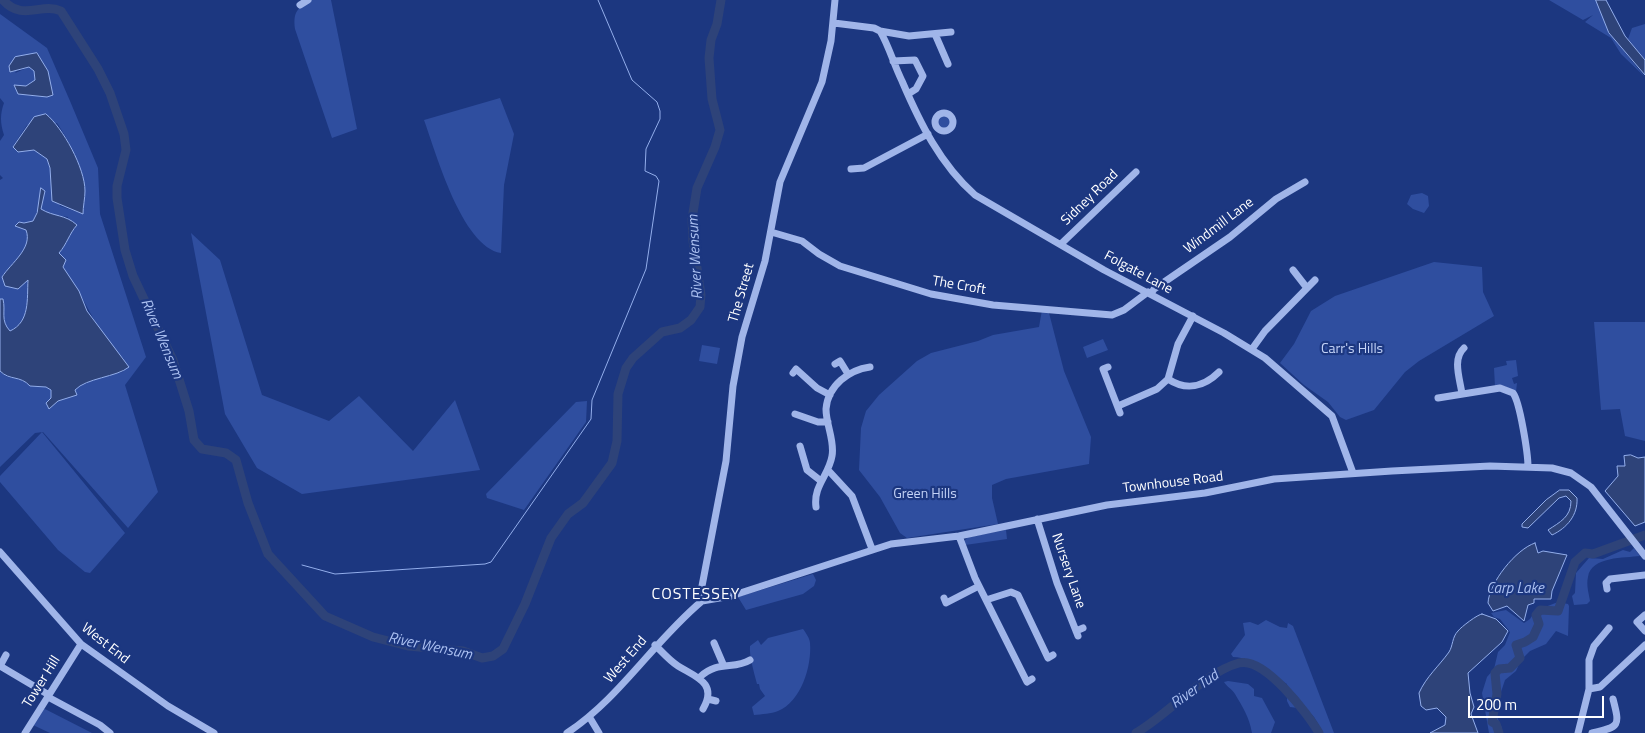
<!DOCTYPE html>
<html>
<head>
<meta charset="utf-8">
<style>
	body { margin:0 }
	#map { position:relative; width:1645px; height:733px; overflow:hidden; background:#1c3780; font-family:"Titillium Web",sans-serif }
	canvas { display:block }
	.scale { position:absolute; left:1468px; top:696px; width:136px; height:22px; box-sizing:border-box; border:2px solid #fff; border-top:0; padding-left:6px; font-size:15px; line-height:18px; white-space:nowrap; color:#fff; -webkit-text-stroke:4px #1c3780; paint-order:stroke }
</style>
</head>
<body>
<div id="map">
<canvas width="1645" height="733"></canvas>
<div class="scale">200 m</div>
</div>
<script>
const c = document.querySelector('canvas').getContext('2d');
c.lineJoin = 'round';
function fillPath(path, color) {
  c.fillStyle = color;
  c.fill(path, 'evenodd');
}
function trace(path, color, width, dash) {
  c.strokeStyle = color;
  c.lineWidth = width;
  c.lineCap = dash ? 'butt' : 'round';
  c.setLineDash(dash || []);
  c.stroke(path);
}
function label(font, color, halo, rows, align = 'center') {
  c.font = font + ' "Titillium Web",sans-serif';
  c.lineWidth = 4.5;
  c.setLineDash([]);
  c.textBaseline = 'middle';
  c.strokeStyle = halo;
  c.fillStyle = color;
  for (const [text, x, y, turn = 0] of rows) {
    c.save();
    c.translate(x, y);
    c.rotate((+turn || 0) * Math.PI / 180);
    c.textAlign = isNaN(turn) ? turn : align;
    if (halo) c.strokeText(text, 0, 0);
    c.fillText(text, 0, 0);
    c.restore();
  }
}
const green = new Path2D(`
	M311,0H331L357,129L332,138L295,29C293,12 297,8 311,0Z
	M1549,0H1596L1609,33L1645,77L1621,54L1611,38L1585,22L1593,15L1583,20Z
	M0,14L47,48L70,101L98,168L100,214L146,357L125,385L158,492L128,528L43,432L35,433L0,467V371C9,382 20,375 30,386L46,387L51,390V398L58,401L77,395L75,390C82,383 113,373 123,372L124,359C103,340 91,314 78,290C74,282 67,276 63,267L66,260L59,253C70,241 70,233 68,217L49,214L40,209L45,191C38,201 39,210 33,221L15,226L26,230C33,248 11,263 2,277L28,279C27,299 30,322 10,331C0,320 6,312 3,299H0V180L3,178L0,175V141L4,135C0,123 0,114 4,103L0,98ZM37,53L48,71L47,97L26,95L15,85L26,86L35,80L34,71L29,67L15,73L30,54ZM57,123C68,139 85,171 85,191C85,198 83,206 83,214L60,206L47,159L34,150L18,152L13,146L27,125Z
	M1645,24V60L1628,39L1632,28Z
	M500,98L514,134L504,185L501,253C462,247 436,153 424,120Z
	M937 122a7 7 0 1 1 14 0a7 7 0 1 1-14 0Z
	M1422,193L1428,196L1429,206L1424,213L1413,209L1407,204L1411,195Z
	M191,233L220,260L262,395L329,421L359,396L413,451L455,400L480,470L302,494L257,468L225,414Z
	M1434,262L1482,267L1483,292L1494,316L1419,361L1405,372L1374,410L1346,420L1340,417L1328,402L1304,385L1280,363L1294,344L1311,311L1335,296Z
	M1042,310L1049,313L1064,371L1091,437L1089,464L1006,479L992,485V498L998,524L907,538L900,533L880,497L859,470L861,428L866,411L879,395L917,361L931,353L978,341L993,335L1039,327Z
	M1594,322H1645V441L1625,436L1620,409L1601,410Z
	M1103,339L1108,350L1087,358L1083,347Z
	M702,345L720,348L717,364L699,361Z
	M1516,360L1518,376L1512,378L1514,384L1517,383L1516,392L1504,386L1495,387L1494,368L1507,365L1506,361Z
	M587,401L586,422L524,510L487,498L486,494L576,402Z
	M42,432L125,533L90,573L85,572L58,550L0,482V476Z
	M1006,530L1007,539L965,545L963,542L968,537Z
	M1634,548L1640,556C1625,558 1591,556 1588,577C1586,585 1589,594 1590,601L1587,604L1574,605L1572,596L1575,593L1576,573L1589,558L1603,559L1623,550L1630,552Z
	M813,574L816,580L814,586L803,594L746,610L738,597Z
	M1558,602L1568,604L1569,606L1568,636L1556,631L1546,644L1530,651L1521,660L1516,671L1505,680L1500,695L1492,706L1502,728L1500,733H1489L1482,693L1487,677L1494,669L1498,652L1505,645L1510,632L1500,619L1494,617L1491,613L1506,610L1524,623L1530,619L1535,611Z
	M1266,620L1280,627L1287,628L1288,623L1293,626L1334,733H1323L1314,717L1306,709L1290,707L1287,701V684C1269,674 1256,658 1233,657L1231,654L1245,635L1243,623L1250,622L1258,625Z
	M803,629C806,633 810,639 810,643C812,666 801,702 778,711C771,714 762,714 754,715L752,707L765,696L760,689L759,684H757C754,673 749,655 750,646L758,640L761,645L768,638Z
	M1228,681L1248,684L1254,689V696L1262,698L1275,722L1271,733H1252C1249,716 1243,708 1235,694C1232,689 1227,687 1224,682Z
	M43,708L92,733H50L33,725Z`);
const water = new Path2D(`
	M1596,0H1606L1625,36L1645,60V75L1609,33Z
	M37,53L48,71L53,95L47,97L18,94L14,85L26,86L35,80L34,71L29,67L10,72L9,66L15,57Z
	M46,114C63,128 85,168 85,191C85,198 83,207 83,214L52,201L50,168L47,159L34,150L18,152L13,147L34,117Z
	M41,188L45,191L41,209C54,217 65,214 77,225C69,234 67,244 59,253L66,260L63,267L79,291L87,311L129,367C117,377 86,378 75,390L77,395L58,401L49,409L46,403L51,398V390L46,387L30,386C20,375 10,381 0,371V299H3C6,312 0,320 10,331C30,322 27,299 28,280L18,289L5,286L2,277C11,263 33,248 26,230L15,226L19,222L24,223L33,221L37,213Z
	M1631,455L1638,458L1645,457V522L1635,526L1605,491L1618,476L1617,466H1625L1624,456Z
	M1560,490H1569L1577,498C1578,515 1567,528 1552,535L1548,530C1560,522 1571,517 1571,501L1566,496L1559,498L1528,528L1522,527V524L1546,500Z
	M1535,543L1538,553L1543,551L1567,555L1552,591L1551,599H1534V603L1528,605L1524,621L1507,606L1493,611L1488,603C1489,583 1516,549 1535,543Z
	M1482,614L1496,619L1508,631L1502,642L1468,673L1470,693L1474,707L1471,714L1478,733H1430L1445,725L1446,717L1437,708L1426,710L1421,706L1419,693C1426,677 1439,666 1449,652C1453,646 1452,637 1458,631C1461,627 1478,614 1482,614Z`);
const stream = new Path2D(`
	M302,565L335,574L485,564L491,562L591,419L592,400L646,269L659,181L656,176L645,171L646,149L660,119V111L657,102L632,80L598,0`);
const river = new Path2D(`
	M3,0C23,22 41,2 61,11L98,69L110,93L124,134L126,150L117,186V198L125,250L133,276L173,360L189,411L194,440L202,449L226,453L236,460L248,503L268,554L325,616L373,637L408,646L463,651L482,658L493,656L503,649L525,604L551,538L568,514L583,503L612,463L617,441L618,394L626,368L633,358L662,332L680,328L691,320L700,307L701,295L693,241L692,219L697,188L715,147L720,130L712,99L709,58L711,40L717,24L721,0
	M1136,733C1167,715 1205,672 1239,663C1264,656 1308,714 1319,733
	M1499,733L1496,724L1492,722L1497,694L1495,673L1499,669L1510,668L1520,658L1516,645L1525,642L1533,637L1539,624L1536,615L1540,610L1558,611L1575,562L1585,553L1593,554L1645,535`);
const minor = new Path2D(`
	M300,5L308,0
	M834,23L874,28L880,31C889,46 894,65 902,81C920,123 940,164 975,195L1104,270L1224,333L1265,358L1332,416L1353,473
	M880,31L909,36L951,32
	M935,34L948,64
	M893,61L915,60L923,76L916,89L908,94
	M935 122a9 9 0 1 1 18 0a9 9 0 1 1-18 0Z
	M851,169L864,168L928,134
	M771,232L802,241L819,254L840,266L931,294L993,305L1112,315L1124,310L1148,292
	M1062,243L1136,172
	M1293,270L1307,288
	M1151,294L1154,289L1230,237L1276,199L1305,182
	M1252,349L1265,331L1315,280
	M835,364L840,361L848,374
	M1108,367L1103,369L1120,413
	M793,373L796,369L817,388L830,395
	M1168,379C1186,391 1204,387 1219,372
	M1462,394C1460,379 1452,359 1464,348
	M1438,398L1500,388L1513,393C1520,402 1528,454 1528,467
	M1118,406L1157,389L1168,379L1178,344L1193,316
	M795,414L818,422H828
	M800,446L807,470L821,481
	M828,470L852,496L872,549
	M816,507C813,486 829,475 832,456C835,441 826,425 826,409C828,385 849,370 870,367
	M1037,519L1057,583L1078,636
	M959,536L975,578L1027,682L1032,679
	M0,552L81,644L168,706L214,733
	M1607,589L1606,583L1610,579L1645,575
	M944,598L946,603L979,586
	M986,600L1011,592L1018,595L1048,658L1053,655
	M702,601L731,596L891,544L959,536L1107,505L1205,493L1274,479L1392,471L1490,466L1552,468L1571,473L1591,487L1645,556
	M702,601V586L726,461L733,386L742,337L765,261L780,182L822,82L831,41L835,0
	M1645,615L1637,622L1645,631
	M1076,631L1083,628
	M714,643L723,664
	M655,645C662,652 670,661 678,666C696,677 718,683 703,709
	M6,655L0,666L49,695
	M700,677C718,660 734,670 750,660
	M1589,689L1600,687L1645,645
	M48,697L100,725L110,733
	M708,699L716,701
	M590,718L599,733
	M25,733L81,644
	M567,733C620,698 653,642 702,601
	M1578,733L1589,689V660L1594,646L1609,628
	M1592,733C1620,727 1620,726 1613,699`);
const streetNames = [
	["Sidney Road",1090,198,-44],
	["Windmill Lane",1219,226,-37],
	["Folgate Lane",1138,273,28],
	["The Croft",959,286,10],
	["The Street",742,293,-74],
	["Townhouse Road",1173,483,-7],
	["Nursery Lane",1068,571,71],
	["West End",105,644,38],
	["West End",626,660,-49],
	["Tower Hill",42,682,-58]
];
const parkNames = [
	["Carr's Hills",1352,350],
	["Green Hills",925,495]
];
const waterNames = [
	["River Wensum",696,257,-93],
	["River Wensum",161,339,67],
	["Carp Lake",1515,589],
	["River Wensum",430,647,12],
	["River Tud",1195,690,-35]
];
const quarterNames = [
	["COSTESSEY",696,595]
];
fillPath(green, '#2f4e9f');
fillPath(water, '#2e4379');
trace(water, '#93aeeb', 1);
trace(stream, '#93aeeb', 1);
trace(river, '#2e4379', 9);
trace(minor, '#a0b5e9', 7);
label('14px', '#fff', '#1c3780', streetNames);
label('14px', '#c4d3f7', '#1c3780', parkNames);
label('italic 15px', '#abc0f1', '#1c3780', waterNames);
c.letterSpacing = '1px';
label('16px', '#fff', '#1c3780', quarterNames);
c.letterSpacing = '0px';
</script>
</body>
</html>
